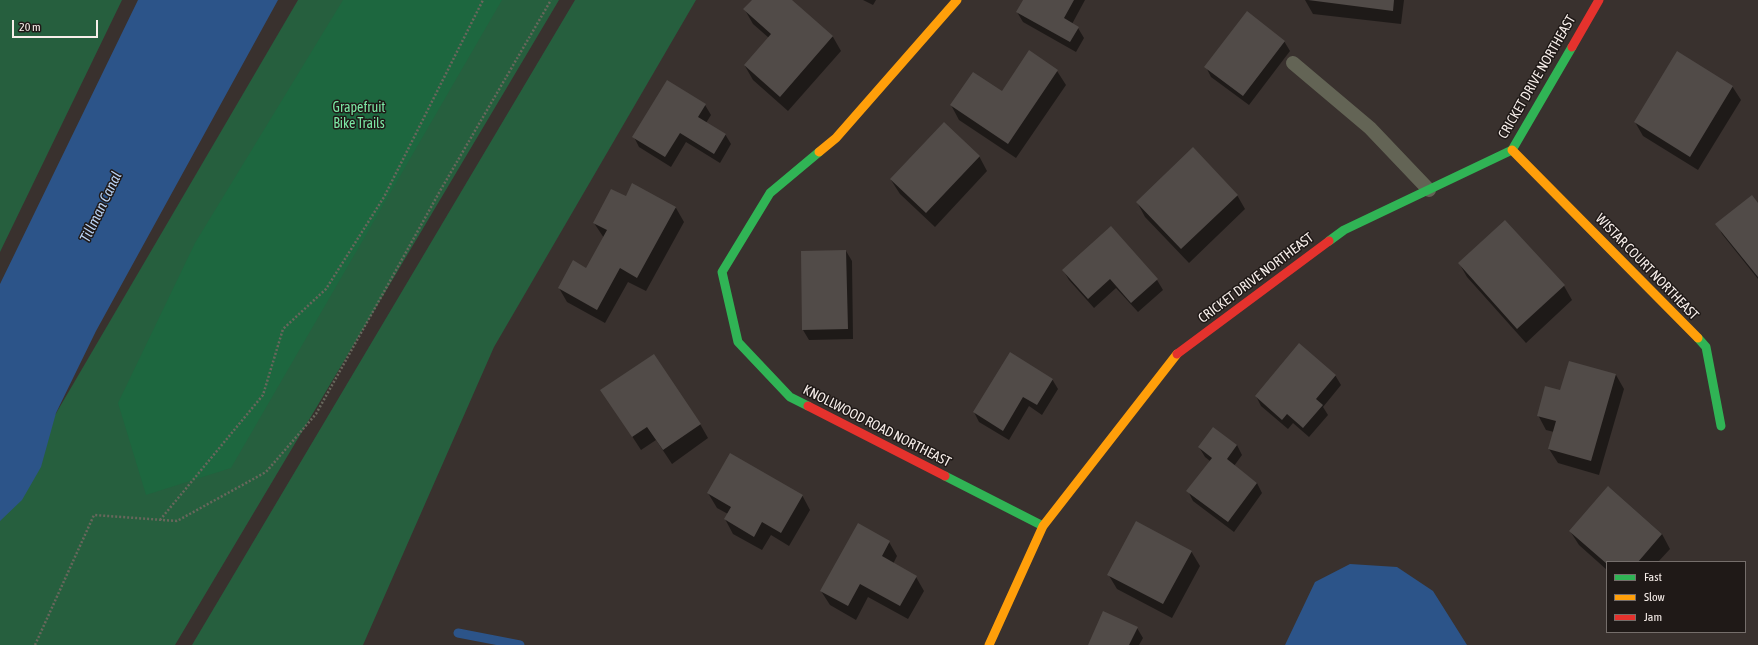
<!DOCTYPE html>
<html>
<head>
<meta charset="utf-8">
<style>
	body { margin:0 }
	#map { position:relative; width:1758px; height:645px; overflow:hidden; background:#39312e; font-family:"Asap Condensed",sans-serif }
	canvas { display:block }
	.legend { position:absolute; left:1606px; top:561px; width:140px; height:72px; box-sizing:border-box; background:#1f1917; border:1px solid #756e6b; margin:0; padding:5px 7px; list-style:none; font-size:12px; color:#f7eeea }
	.legend li { display:flex; align-items:center; gap:8px; height:20px }
	.legend b { width:20px; border:1px solid #756e6b }
	.scale { position:absolute; left:12px; top:20px; width:86px; height:18px; box-sizing:border-box; border:2px solid #f7eeea; border-top:0; padding-left:5px; font-size:12px; line-height:14px; white-space:nowrap; color:#f7eeea; -webkit-text-stroke:3px #1f1917; paint-order:stroke }
</style>
</head>
<body>
<div id="map">
<canvas width="1758" height="645"></canvas>
<ul class="legend">
<li><b style="height:5px;background:#30b455"></b>Fast</li>
<li><b style="height:5px;background:#ff9f0a"></b>Slow</li>
<li><b style="height:5px;background:#e5322d"></b>Jam</li>
</ul>
<div class="scale">20 m</div>
</div>
<script>
const c = document.querySelector('canvas').getContext('2d');
c.lineJoin = 'round';
function fillPath(path, color) {
  c.fillStyle = color;
  c.fill(path, 'evenodd');
}
function trace(path, color, width, dash) {
  c.strokeStyle = color;
  c.lineWidth = width;
  c.lineCap = dash ? 'butt' : 'round';
  c.setLineDash(dash || []);
  c.stroke(path);
}
function label(font, color, halo, rows, align = 'center') {
  c.font = font + ' "Asap Condensed",sans-serif';
  c.lineWidth = 3;
  c.setLineDash([]);
  c.textBaseline = 'middle';
  c.strokeStyle = halo;
  c.fillStyle = color;
  for (const [text, x, y, turn = 0] of rows) {
    c.save();
    c.translate(x, y);
    c.rotate((+turn || 0) * Math.PI / 180);
    c.textAlign = isNaN(turn) ? turn : align;
    if (halo) c.strokeText(text, 0, 0);
    c.fillText(text, 0, 0);
    c.restore();
  }
}
const green = new Path2D(`
	M0,0H122L0,252Z
	M298,0H559L175,645H0V509Z
	M575,0H696L494,347L363,645H192Z`);
const forest = new Path2D(`
	M343,0H502L231,468L146,495L118,403L195,243Z`);
const water = new Path2D(`
	M138,0H278L96,331L56,413L41,467L22,500L0,521V284Z
	M1350,564L1397,567L1433,591L1467,645H1285L1315,582Z`);
const shadow = new Path2D(`
	M753,0H791L833,37L841,51L788,111L753,80L745,66L769,38L753,24L745,10Z
	M863,0H876L873,5Z
	M1025,0H1085L1072,24L1078,28L1084,38L1076,52L1023,22L1017,12Z
	M1305,0H1404L1401,24L1313,14Z
	M1284,41L1290,51L1249,105L1211,77L1206,67Z
	M1057,71L1066,85L1016,158L959,120L951,105L1002,92Z
	M1732,86L1741,100L1698,170L1643,136L1635,122Z
	M705,105L711,115L706,123L725,134L731,144L720,163L686,142L671,167L639,147L634,137Z
	M979,156L987,171L935,227L900,194L891,180Z
	M1237,195L1245,209L1189,263L1145,217L1137,202Z
	M1758,204V279L1722,234L1717,224Z
	M676,208L684,222L646,291L628,282L605,323L567,302L559,288L587,270L604,238L594,223Z
	M1505,221L1564,286L1572,300L1526,343L1467,277L1459,263Z
	M1111,228L1157,280L1163,290L1138,312L1116,288L1094,308L1069,280L1063,270Z
	M846,251L852,261L853,339L809,340L803,330Z
	M1335,375L1341,385L1323,407L1328,415L1309,437L1293,423L1288,429L1261,406L1256,396Z
	M1616,375L1624,389L1599,475L1558,463L1549,449L1554,432L1546,430L1538,415L1561,391Z
	M1052,379L1058,389L1042,415L1029,406L1009,440L979,422L974,412Z
	M602,390L700,424L708,438L672,464L656,440L641,450Z
	M1237,445L1242,455L1234,466L1257,483L1262,493L1234,532L1193,501L1188,491L1210,461L1205,457L1199,447Z
	M1609,487L1662,534L1670,549L1658,562H1607V570L1579,545L1570,531Z
	M708,493L802,495L810,510L789,546L771,535L762,550L733,534L725,519L728,514L717,508Z
	M889,542L897,556L893,564L916,577L924,591L908,619L868,597L856,620L830,605L821,591Z
	M1191,551L1200,566L1172,618L1117,589L1108,574Z
	M1137,628L1143,638L1139,645H1089Z`);
const stream = new Path2D(`
	M458,633L520,645`);
const building = new Path2D(`
	M752,0H792L833,36L780,97L744,65L771,34L743,9Z
	M1023,0H1074L1064,18L1079,27L1070,42L1016,12Z
	M1308,0H1394L1393,11Z
	M1247,11L1285,41L1243,96L1204,67Z
	M1029,50L1058,70L1008,144L950,105L973,72L1002,91Z
	M1677,51L1733,86L1690,157L1634,122Z
	M667,80L706,104L698,117L726,134L714,154L680,133L665,157L632,137Z
	M944,122L980,156L926,213L890,179Z
	M1193,147L1238,195L1181,249L1136,202Z
	M632,183L676,207L637,278L620,268L597,310L558,288L573,260L586,268L607,230L593,223L611,189L626,196Z
	M1752,195L1758,203V277L1715,224Z
	M1505,220L1565,285L1517,329L1458,263Z
	M1111,226L1158,279L1131,303L1110,279L1088,299L1062,270Z
	M846,250L848,329L802,330L801,251Z
	M1299,343L1336,375L1316,399L1323,405L1303,428L1287,414L1282,420L1255,396Z
	M1010,352L1053,379L1037,405L1023,397L1003,431L973,412Z
	M654,354L701,424L663,450L647,427L632,437L600,390Z
	M1569,361L1616,374L1591,461L1548,449L1556,421L1537,416L1545,386L1560,390Z
	M1213,427L1237,445L1227,459L1257,483L1228,522L1186,491L1212,458L1198,447Z
	M730,453L803,495L781,533L762,522L754,537L724,519L731,507L707,493Z
	M1608,486L1662,534L1638,562H1607V564L1569,531Z
	M1136,521L1192,551L1163,604L1107,575Z
	M858,523L890,541L882,556L917,576L900,606L860,584L848,606L820,591Z
	M1103,611L1138,627L1129,645H1088Z`);
const path = new Path2D(`
	M160,520L263,395L283,329L326,289L384,197L483,0
	M35,645L94,515L177,521L266,472L316,414L440,191L551,0`);
const lane = new Path2D(`
	M1293,63L1370,128L1429,190`);
const fast = new Path2D(`
	M1329,241L1344,230L1512,150L1572,47
	M1698,338L1706,347L1721,426
	M808,406L790,397L738,342L722,272L770,193L819,152
	M945,476L1043,526`);
const slow = new Path2D(`
	M1512,150L1698,338
	M819,152L836,138L957,0
	M989,645L1043,526L1177,354`);
const jam = new Path2D(`
	M1572,47L1599,0
	M1177,354L1329,241
	M808,406L945,476`);
const streetNames = [
	["CRICKET DRIVE NORTHEAST",1537,77,-60],
	["WISTAR COURT NORTHEAST",1647,267,46],
	["CRICKET DRIVE NORTHEAST",1256,278,-37],
	["KNOLLWOOD ROAD NORTHEAST",877,426,27]
];
const parkNames = [
	["Grapefruit",359,108],
	["Bike Trails",359,124]
];
const waterNames = [
	["Tillman Canal",101,207,-64]
];
fillPath(green, '#265f3e');
fillPath(forest, '#1d673f');
fillPath(water, '#2c5489');
fillPath(shadow, '#0007');
trace(stream, '#2c5489', 9);
fillPath(building, '#514b48');
trace(path, '#68675c', 2.5, [2, 2]);
trace(lane, '#636455', 14);
trace(fast, '#30b455', 9);
trace(slow, '#ff9f0a', 9);
trace(jam, '#e5322d', 9);
label('14px', '#f7eeea', '#1f1917', streetNames);
label('14px', '#7be7a4', '#1f1917', parkNames);
label('italic 15px', '#b9d2f4', '#1f1917', waterNames);
</script>
</body>
</html>
